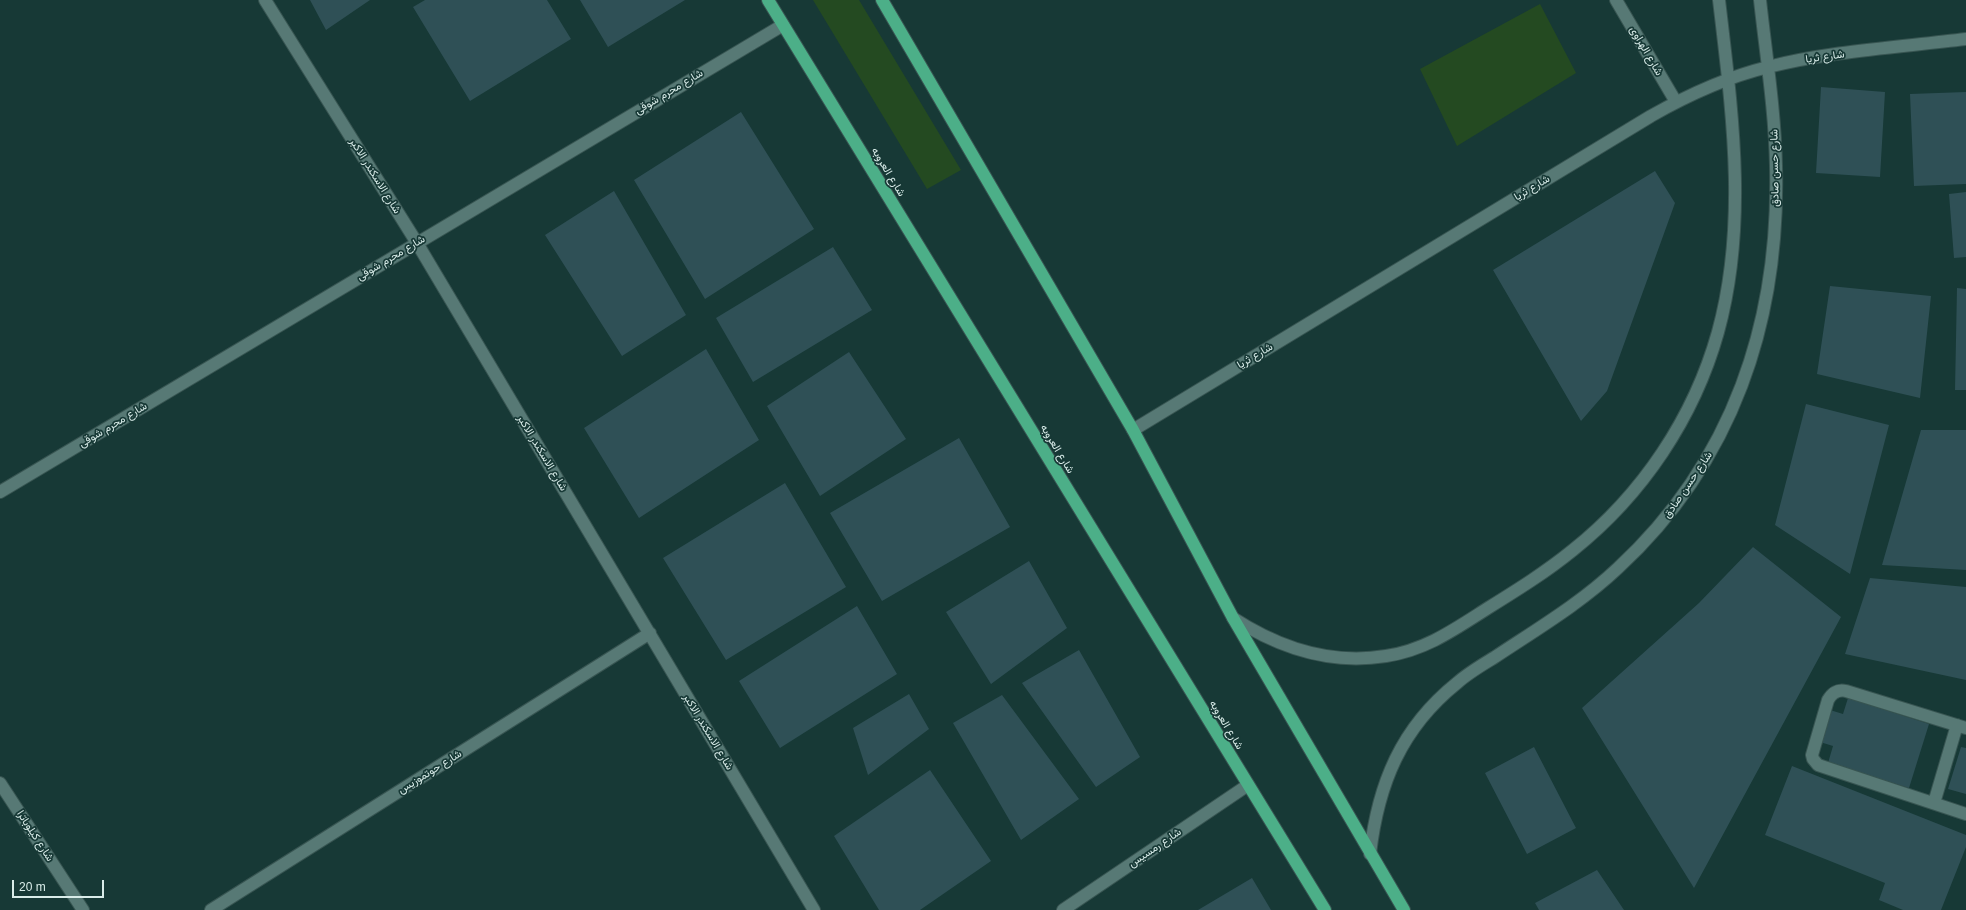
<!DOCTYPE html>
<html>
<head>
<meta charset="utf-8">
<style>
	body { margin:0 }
	#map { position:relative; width:1966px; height:910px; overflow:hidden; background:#173936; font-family:Arial,sans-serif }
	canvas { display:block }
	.scale { position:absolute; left:12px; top:880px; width:92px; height:18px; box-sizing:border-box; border:2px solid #d9ece9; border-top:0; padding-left:5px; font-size:12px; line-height:14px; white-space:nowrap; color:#d9ece9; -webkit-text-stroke:3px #173936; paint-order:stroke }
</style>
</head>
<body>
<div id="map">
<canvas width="1966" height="910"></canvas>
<div class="scale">20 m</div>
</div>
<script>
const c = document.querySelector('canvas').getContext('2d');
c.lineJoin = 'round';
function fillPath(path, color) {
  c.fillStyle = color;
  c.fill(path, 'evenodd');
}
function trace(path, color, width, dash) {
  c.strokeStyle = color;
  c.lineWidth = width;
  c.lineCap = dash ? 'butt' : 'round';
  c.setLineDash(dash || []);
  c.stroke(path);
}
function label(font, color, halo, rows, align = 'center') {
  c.font = font + ' Arial,Vazirmatn,sans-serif';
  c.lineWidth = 3.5;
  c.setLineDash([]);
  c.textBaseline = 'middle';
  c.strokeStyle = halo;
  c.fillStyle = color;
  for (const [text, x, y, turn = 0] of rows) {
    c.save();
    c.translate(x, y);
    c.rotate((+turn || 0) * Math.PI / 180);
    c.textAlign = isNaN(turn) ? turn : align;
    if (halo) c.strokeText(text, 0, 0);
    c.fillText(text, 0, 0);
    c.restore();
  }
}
const green = new Path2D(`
	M813,0H859L961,170L927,189Z
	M1540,4L1576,73L1457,146L1420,69Z`);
const building = new Path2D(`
	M310,0H370L326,30Z
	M425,0H547L571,39L470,101L413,7Z
	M580,0H685L608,47Z
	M1821,87L1885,92L1880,177L1816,173Z
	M1966,92V184L1914,186L1910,94Z
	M741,112L814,229L705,299L634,180Z
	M1655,171L1675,203L1607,391L1581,421L1493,270Z
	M614,191L686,315L622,356L545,235Z
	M1966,192V257L1954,258L1949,194Z
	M833,247L872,310L753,382L716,318Z
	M1830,286L1931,296L1920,398L1817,374Z
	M1957,288L1966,289V390H1955Z
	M706,349L759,440L639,518L584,428Z
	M849,352L906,439L820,496L767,406Z
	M1806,404L1889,425L1850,574L1775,525Z
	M1921,430H1966V570L1882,565Z
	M959,438L1010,527L882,601L830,513Z
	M785,483L846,587L726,660L663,558Z
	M1753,547L1841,617L1694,888L1582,708L1699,603Z
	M1029,561L1067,628L991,684L946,612Z
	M1870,578L1966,587V680L1845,654Z
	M857,606L897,674L780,748L739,681Z
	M1079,650L1140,757L1096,787L1022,683Z
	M909,694L929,729L868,775L853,728Z
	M1002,695L1079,799L1021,840L953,723Z
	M1848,698L1929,724L1909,788L1828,763L1833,746L1820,742L1830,710L1843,714Z
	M1534,747L1576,828L1527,854L1485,773Z
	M1961,747L1966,748V794L1948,789Z
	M1792,766L1966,835V847L1941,910H1903L1879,900L1885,883L1765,835Z
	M930,770L991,861L920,910H879L834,836Z
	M1597,870L1624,910H1539L1535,903Z
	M1252,878L1271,910H1198Z`);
const lane = new Path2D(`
	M1966,728L1846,691C1838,689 1832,693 1828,700L1812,755L1813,759L1818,765L1966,814
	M1934,803L1957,725`);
const street = new Path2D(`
	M265,0L417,243L814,910
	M1616,0L1676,102
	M1133,430L1651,116C1688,95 1727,77 1768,67C1830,51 1902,47 1966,39
	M0,492L783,25
	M1233,618C1279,648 1330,665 1386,656C1426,650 1455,629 1488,608C1517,590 1546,572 1573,550C1642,495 1694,418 1718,332C1748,223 1732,111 1719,0
	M0,783L83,910
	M1370,854C1378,784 1401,728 1457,683C1468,673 1482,665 1495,657C1537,629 1581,603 1618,568C1733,462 1780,321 1776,166C1775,111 1766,55 1760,0
	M211,910L650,633
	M1063,910L1248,785`);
const highway = new Path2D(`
	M768,0L1325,910
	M882,0L1133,430L1233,618L1404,910`);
const streetNames = [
	["شارع الهراوى",1646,51,60],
	["شارع ثريا",1825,57,-8],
	["شارع محرم شوقى",669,92,-31],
	["شارع حسن صادق",1775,168,-91],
	["شارع العروبه",888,172,59],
	["شارع الاسكندر الاكبر",375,176,58],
	["شارع ثريا",1532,188,-31],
	["شارع محرم شوقى",391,258,-31],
	["شارع ثريا",1255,356,-31],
	["شارع محرم شوقى",113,425,-31],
	["شارع العروبه",1057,449,59],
	["شارع الاسكندر الاكبر",542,453,59],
	["شارع حسن صادق",1688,485,-56],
	["شارع العروبه",1226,725,59],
	["شارع الاسكندر الاكبر",708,732,59],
	["شارع حوتموزيس",430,772,-32],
	["شارع كيلوباترا",35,836,57],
	["شارع رمسيس",1155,848,-34]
];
fillPath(green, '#244a21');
fillPath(building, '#2f5056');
trace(lane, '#385552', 14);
trace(street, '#385552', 14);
trace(highway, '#385552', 14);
trace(lane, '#577975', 12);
trace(street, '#577975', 12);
trace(highway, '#4caf88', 12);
label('11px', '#d9ece9', '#173936', streetNames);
</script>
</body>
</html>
